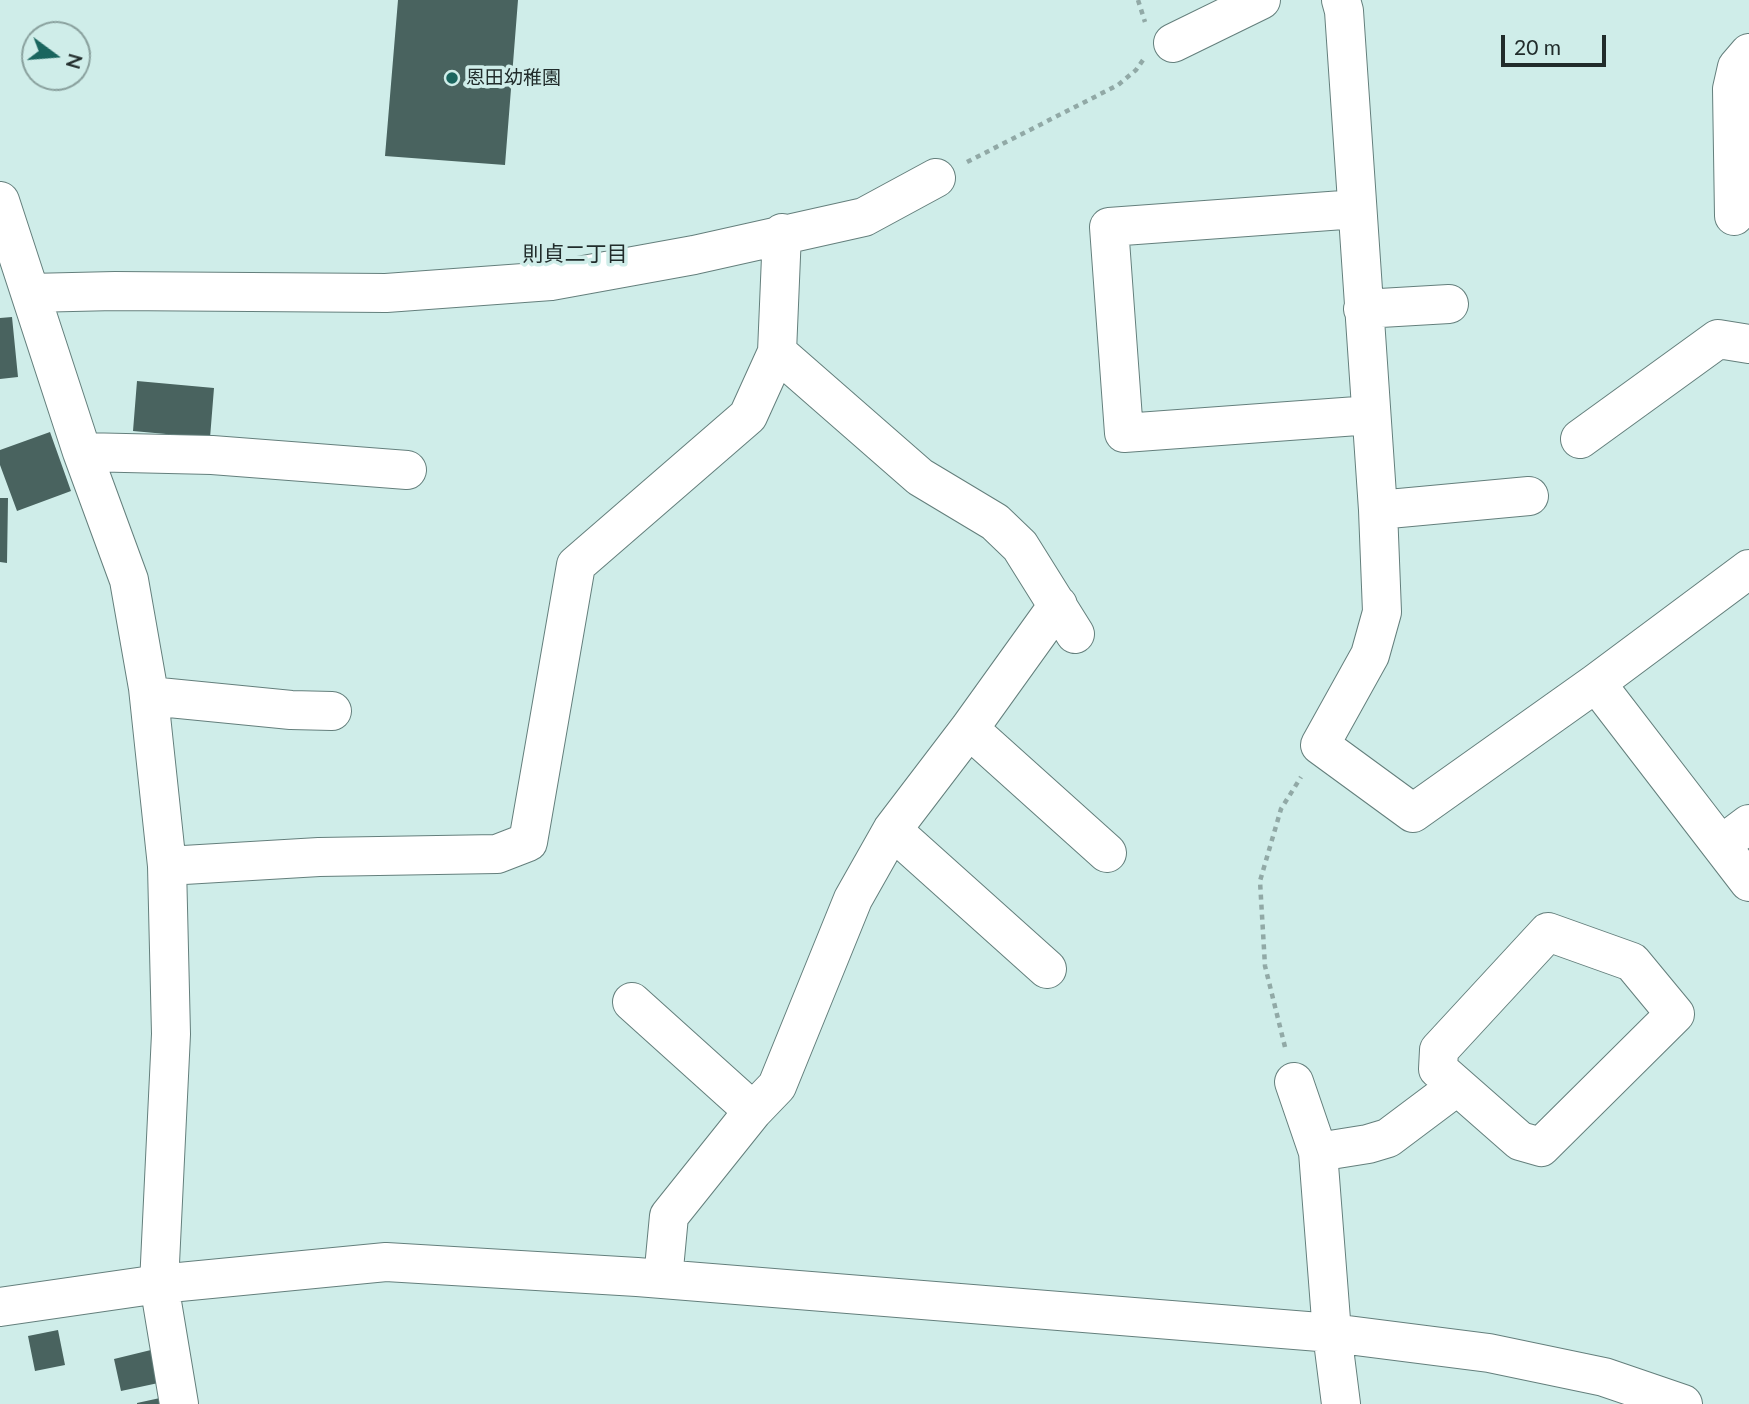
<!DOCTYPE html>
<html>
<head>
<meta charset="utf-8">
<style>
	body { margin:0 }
	#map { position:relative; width:1749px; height:1404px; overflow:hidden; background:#cfede9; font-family:Lato,sans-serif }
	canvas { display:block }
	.north { position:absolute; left:21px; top:21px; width:70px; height:70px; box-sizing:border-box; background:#cfede9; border:2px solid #89a09d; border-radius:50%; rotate:106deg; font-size:19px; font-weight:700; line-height:28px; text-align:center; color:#212c2b }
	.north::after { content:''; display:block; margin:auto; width:24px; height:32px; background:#1a655e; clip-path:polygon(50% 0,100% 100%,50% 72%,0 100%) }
	.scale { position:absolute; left:1501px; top:35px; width:105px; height:32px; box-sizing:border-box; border:4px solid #212c2b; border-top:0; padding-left:9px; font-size:21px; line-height:24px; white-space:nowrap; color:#212c2b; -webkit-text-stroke:5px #cfede9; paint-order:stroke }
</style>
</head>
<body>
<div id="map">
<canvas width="1749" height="1404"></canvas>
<div class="north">N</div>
<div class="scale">20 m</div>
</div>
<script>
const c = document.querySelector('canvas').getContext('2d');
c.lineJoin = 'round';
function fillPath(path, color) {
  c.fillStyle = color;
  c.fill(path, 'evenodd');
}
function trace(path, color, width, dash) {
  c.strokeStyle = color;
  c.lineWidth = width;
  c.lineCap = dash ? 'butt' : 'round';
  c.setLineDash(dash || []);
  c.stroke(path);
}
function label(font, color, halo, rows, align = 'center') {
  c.font = font + ' Lato,"Noto Sans JP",sans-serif';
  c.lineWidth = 7;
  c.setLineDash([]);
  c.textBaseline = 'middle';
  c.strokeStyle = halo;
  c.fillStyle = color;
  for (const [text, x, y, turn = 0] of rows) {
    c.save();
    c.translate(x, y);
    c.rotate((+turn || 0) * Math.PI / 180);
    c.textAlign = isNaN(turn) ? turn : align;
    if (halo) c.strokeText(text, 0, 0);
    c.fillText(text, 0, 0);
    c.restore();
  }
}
const building = new Path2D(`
	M398,0H518L505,165L385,156Z
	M12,317L18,377L0,379V318Z
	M137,381L214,388L210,438L133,431Z
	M50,432L71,491L17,511L0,465V450Z
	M0,498H8L7,563L0,562Z
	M58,1330L65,1365L35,1371L28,1336Z
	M155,1349L163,1382L121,1391L114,1359Z
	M160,1398L161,1404H137V1403Z`);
const path = new Path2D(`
	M1138,0L1145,22
	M967,162L1118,85L1136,70L1143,60
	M1285,1047L1265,966L1260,881L1281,809L1301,777`);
const street = new Path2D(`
	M1341,0L1344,11L1378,510L1382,612L1370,655L1320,745L1413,813L1596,683L1749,569
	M1173,43L1261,0
	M0,201L82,452L129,580L148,688L167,866L171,1034L159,1284L179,1404
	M1357,209L1109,227L1124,433L1371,415
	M1734,216L1732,89L1737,67L1749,53
	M30,293L115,291L386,293L551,281L694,255L864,217L936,178
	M1363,309L1449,304
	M777,352L920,477L995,522L1020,546L1075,634
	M1580,439L1718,339L1749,344
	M82,452L212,455L407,470
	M1378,510L1529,496
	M1596,683L1749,882
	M149,696L291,710L332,711
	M969,729L1107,853
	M892,830L1047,969
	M1721,845L1749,824
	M167,866L319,857L497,854L528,842L576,565L748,416L777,352L782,233
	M1548,932L1632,962L1675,1014L1541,1147L1520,1141L1438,1069L1439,1050Z
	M632,1002L753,1111
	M1294,1082L1318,1152L1332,1333L1341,1404
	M1318,1152L1368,1144L1388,1138L1456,1087
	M663,1279L669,1216L753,1111L777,1086L853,899L892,830L969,729L1058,605
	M0,1307L159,1284L386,1262L637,1277L1332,1333L1489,1353L1604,1377L1683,1404`);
const markers = [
	[452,78,7,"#1a655e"]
];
const poiNames = [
	["恩田幼稚園",466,78]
];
const neighbourhoodNames = [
	["則貞二丁目",575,254]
];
fillPath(building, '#49635f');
trace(street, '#647f7c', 40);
trace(path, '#91a9a6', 4.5, [5, 5]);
trace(street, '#fff', 38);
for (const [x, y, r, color] of markers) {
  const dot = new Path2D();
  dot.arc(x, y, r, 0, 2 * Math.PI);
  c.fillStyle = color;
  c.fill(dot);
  trace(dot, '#cfede9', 2.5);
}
label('19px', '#212c2b', '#cfede9', poiNames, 'left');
label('21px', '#212c2b', '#cfede9', neighbourhoodNames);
</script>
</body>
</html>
